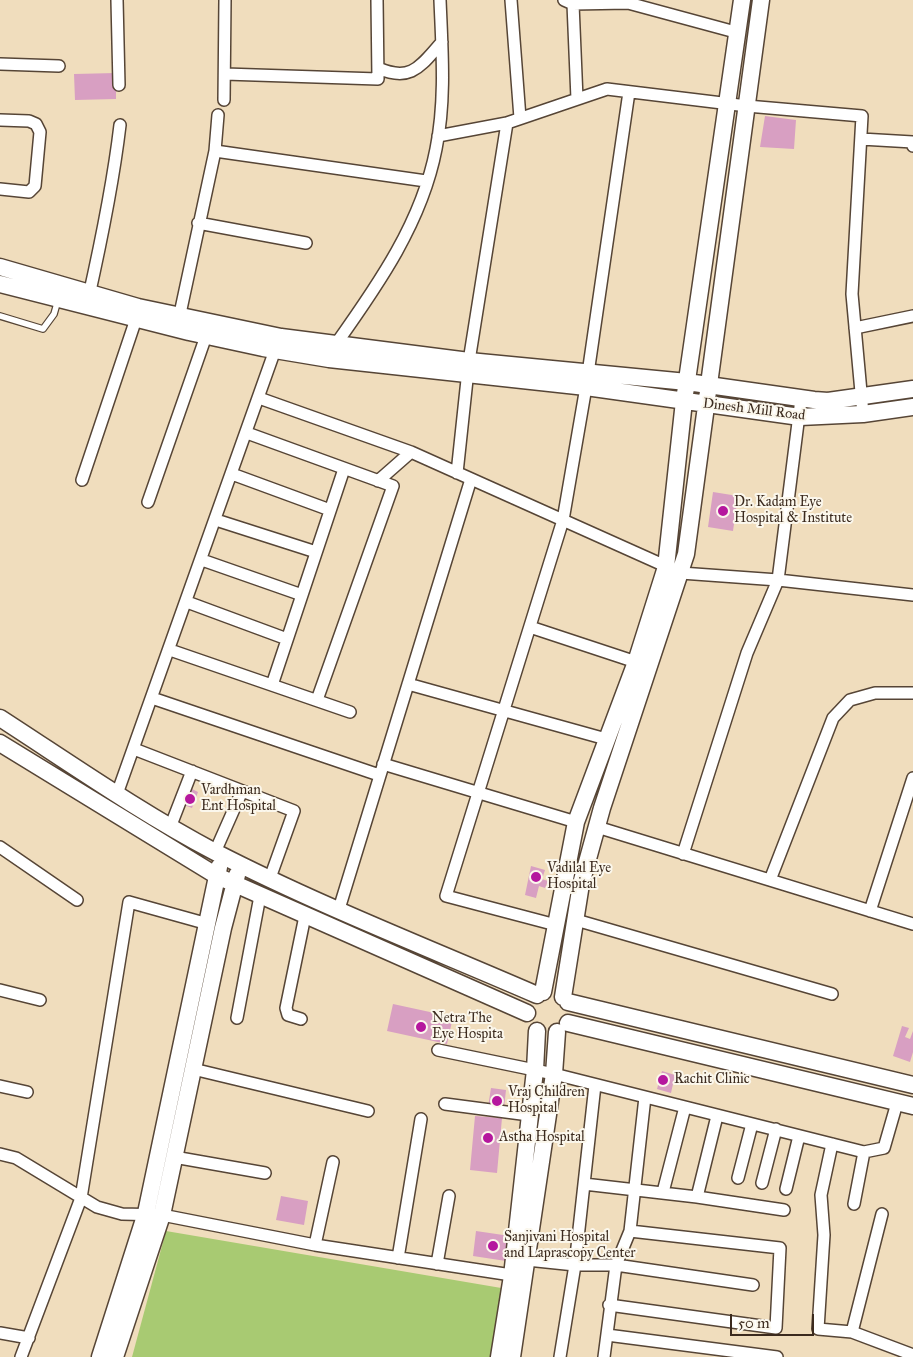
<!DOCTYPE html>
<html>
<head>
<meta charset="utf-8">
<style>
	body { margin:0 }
	#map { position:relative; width:913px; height:1357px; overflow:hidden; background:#f0ddbd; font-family:"IM FELL Great Primer",serif }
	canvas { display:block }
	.scale { position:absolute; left:730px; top:1314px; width:84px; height:22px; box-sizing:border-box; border:2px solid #3b2a1e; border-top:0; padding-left:6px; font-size:15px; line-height:18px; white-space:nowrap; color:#3b2a1e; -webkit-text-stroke:4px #fbf7ec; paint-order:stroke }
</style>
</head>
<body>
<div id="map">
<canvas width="913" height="1357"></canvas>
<div class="scale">50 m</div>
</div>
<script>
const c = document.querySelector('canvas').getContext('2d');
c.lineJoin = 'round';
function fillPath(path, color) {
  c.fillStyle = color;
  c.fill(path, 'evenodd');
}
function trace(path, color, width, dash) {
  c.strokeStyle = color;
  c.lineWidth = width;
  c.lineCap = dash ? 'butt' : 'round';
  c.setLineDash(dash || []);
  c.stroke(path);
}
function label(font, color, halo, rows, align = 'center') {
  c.font = font + ' "IM FELL Great Primer",serif';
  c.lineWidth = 4;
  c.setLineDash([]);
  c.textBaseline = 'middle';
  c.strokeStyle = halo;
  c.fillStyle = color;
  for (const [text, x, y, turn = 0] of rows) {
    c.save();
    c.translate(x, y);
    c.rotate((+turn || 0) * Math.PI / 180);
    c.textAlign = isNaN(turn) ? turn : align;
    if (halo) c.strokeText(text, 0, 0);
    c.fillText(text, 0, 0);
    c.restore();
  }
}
const green = new Path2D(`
	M166,1231L513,1290L501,1357H132Z`);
const building = new Path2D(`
	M116,73V99L75,100L74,74Z
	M765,116L796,120L794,149L760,147Z
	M713,492L738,496L733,531L708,527Z
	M188,787L198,792L192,808L181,804Z
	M531,866L545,870L542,879L548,881L545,888L539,886L536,898L525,895Z
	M393,1004L453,1017L447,1044L387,1031Z
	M902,1026L909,1028L905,1037L910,1039L913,1031V1052L910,1062L893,1056Z
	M662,1071L675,1075L671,1093L657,1089Z
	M491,1088L506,1090L504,1108L488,1107Z
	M475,1116L502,1118L497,1173L470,1170Z
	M281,1196L308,1201L304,1225L276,1220Z
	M476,1231L510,1236L506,1261L473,1256Z`);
const lane = new Path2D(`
	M0,316L43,329L54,314L58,300`);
const street = new Path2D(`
	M117,0L119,85
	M511,0L520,118
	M564,0L573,4L628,3L739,33
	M573,4L577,99
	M0,64L59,66
	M378,68C412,83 421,65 442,42
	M225,74L378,79L377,0
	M224,100L225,0
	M0,120L29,121L36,124L40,132L35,186L29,192L0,189
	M438,136L507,123L607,89L747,106L862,116L852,294L863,414
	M861,139L913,142V146
	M215,151L426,181
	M198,223L306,243
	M88,300C101,242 113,185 120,125
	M178,323L215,151L218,115
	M855,328L913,316
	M336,344C378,285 422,222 436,149C446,100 442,50 440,0
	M259,398L411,452L681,573L778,580L913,595
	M247,433L393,486L317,700
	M457,473L469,361L507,123
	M232,474L330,510
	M82,480L136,319
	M378,481L411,452
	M148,502L206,336
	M216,520L316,552
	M202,560L302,595
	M187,602L287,639
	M530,627L636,662
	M170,650L350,712
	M408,684L606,739
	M272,685L344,469
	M152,698L379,775
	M134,749L294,811L270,878
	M383,764L576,822
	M117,794L275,350
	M171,825L192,771
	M597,827L913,924
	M0,847L77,900
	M215,852L242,791
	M683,854L747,653L778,580L801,399
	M770,880L833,718L850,700L875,693H913
	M339,909L471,479
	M870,911L913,778
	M576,920L832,994
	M556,925L446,896L563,520L586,387L629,92
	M0,990L40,1000
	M237,1018L260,896
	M301,1019L288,1015L286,1008L305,916
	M438,1050L554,1074L864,1152L854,1204
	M193,1069L368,1111
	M0,1086L27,1092
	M445,1104L529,1115
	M832,1144L821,1195L824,1235L818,1329L852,1332L913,1355
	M864,1152L884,1148L897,1103
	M0,1154L16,1158L97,1207L122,1214L162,1215L315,1245L518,1276
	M174,1157L265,1173
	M738,1178L752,1124
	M762,1183L776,1129
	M584,1184L697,1197L784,1210
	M786,1189L799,1136
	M663,1192L685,1107
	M697,1197L717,1116
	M315,1245L333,1162
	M398,1258L421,1119
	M527,1260L575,1265H616L753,1285
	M437,1264L449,1196
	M609,1305L776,1328L780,1248L630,1231
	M852,1332L882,1214
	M0,1333L29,1338
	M607,1335L777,1357
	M21,1357L81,1198L129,902L208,924
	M560,1357L575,1265L595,1085
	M604,1357L616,1265L630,1231L645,1097`);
const secondary = new Path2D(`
	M0,267L138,307L281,337L469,361L687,382L814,400L828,401L913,389
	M0,284L189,332L263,348L329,359L586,387L800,417L863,414L913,407
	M0,718C71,764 141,813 215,852C318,905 431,949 537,995
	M0,743L217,876L527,1013
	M543,992L576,822L636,662L666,567L684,401L742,0
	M563,997L581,884L602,808L686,554L761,0
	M568,1002L913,1085
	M568,1023L913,1106
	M100,1357L146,1213L219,867
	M115,1357L162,1215L223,928L237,875
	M499,1357L512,1276L535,1070L537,1031
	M512,1357L554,1074L557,1032`);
const markers = [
	[723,511,6,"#b5179e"],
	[190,799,6,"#b5179e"],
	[536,877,6,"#b5179e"],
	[421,1027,6,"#b5179e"],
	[663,1080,6,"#b5179e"],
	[497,1101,6,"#b5179e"],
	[488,1138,6,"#b5179e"],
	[493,1246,6,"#b5179e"]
];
const streetNames = [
	["Dinesh Mill Road",754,410,7]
];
const poiNames = [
	["Dr. Kadam Eye",734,503],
	["Hospital & Institute",734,519],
	["Vardhman",201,791],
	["Ent Hospital",201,807],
	["Vadilal Eye",547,869],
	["Hospital",547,885],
	["Netra The",432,1019],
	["Eye Hospita",432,1035],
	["Rachit Clinic",674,1080],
	["Vraj Children",508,1093],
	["Hospital",508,1109],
	["Astha Hospital",499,1138],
	["Sanjivani Hospital",504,1238],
	["and Laprascopy Center",504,1254]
];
fillPath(green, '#a8ca72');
fillPath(building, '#d89fc2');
trace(lane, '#564536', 8);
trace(street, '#564536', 14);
trace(secondary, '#564536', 19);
trace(lane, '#fff', 5.5);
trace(street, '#fff', 11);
trace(secondary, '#fff', 16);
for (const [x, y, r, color] of markers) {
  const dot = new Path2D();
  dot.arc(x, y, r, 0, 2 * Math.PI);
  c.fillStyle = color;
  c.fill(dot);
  trace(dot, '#fbf7ec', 2);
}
label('14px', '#3b2a1e', '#fbf7ec', streetNames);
label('14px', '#3b2a1e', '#fbf7ec', poiNames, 'left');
</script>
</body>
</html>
